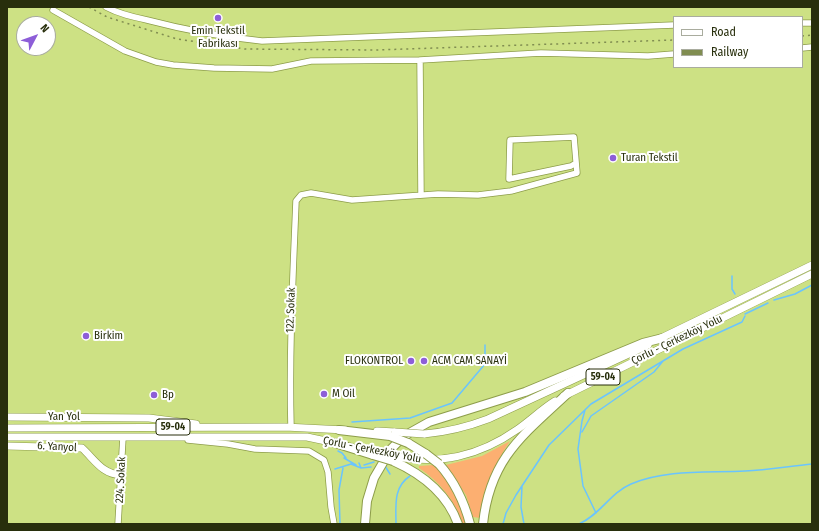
<!DOCTYPE html>
<html>
<head>
<meta charset="utf-8">
<style>
	body { margin:0 }
	#map { position:relative; width:819px; height:531px; overflow:hidden; background:#dbed99; font-family:"Fira Sans Condensed",sans-serif }
	canvas { display:block }
	.frame { position:absolute; inset:0; border:8px solid #282f0c; pointer-events:none }
	.legend { position:absolute; left:673px; top:16px; width:130px; height:52px; box-sizing:border-box; background:#fff; border:1px solid #a9ac9e; margin:0; padding:5px 7px; list-style:none; font-size:12px; color:#282f0c }
	.legend li { display:flex; align-items:center; gap:8px; height:20px }
	.legend b { width:20px; border:1px solid #a9ac9e }
	.north { position:absolute; left:16px; top:16px; width:40px; height:40px; box-sizing:border-box; background:#fff; border:1px solid #a9ac9e; border-radius:50%; rotate:49deg; font-size:11px; font-weight:700; line-height:16px; text-align:center; color:#282f0c }
	.north::after { content:''; display:block; margin:auto; width:14px; height:18px; background:#8d5ed8; clip-path:polygon(50% 0,100% 100%,50% 72%,0 100%) }
</style>
</head>
<body>
<div id="map">
<canvas width="819" height="531"></canvas>
<div class="frame"></div>
<ul class="legend">
<li><b style="height:5px;background:#fff"></b>Road</li>
<li><b style="height:5px;background:#808d51"></b>Railway</li>
</ul>
<div class="north">N</div>
</div>
<script>
const c = document.querySelector('canvas').getContext('2d');
c.lineJoin = 'round';
function fillPath(path, color) {
  c.fillStyle = color;
  c.fill(path, 'evenodd');
}
function trace(path, color, width, dash) {
  c.strokeStyle = color;
  c.lineWidth = width;
  c.lineCap = dash ? 'butt' : 'round';
  c.setLineDash(dash || []);
  c.stroke(path);
}
function label(font, color, halo, rows, align = 'center') {
  c.font = font + ' "Fira Sans Condensed",sans-serif';
  c.lineWidth = 4;
  c.setLineDash([]);
  c.textBaseline = 'middle';
  c.strokeStyle = halo;
  c.fillStyle = color;
  for (const [text, x, y, turn = 0] of rows) {
    c.save();
    c.translate(x, y);
    c.rotate((+turn || 0) * Math.PI / 180);
    c.textAlign = isNaN(turn) ? turn : align;
    if (halo) c.strokeText(text, 0, 0);
    c.fillText(text, 0, 0);
    c.restore();
  }
}
const built = new Path2D(`
	M7,7H812V524H7ZM674,17H802V67H674ZM24,24H48V48H24Z`);
const green = new Path2D(`
	M510,441C494,465 485,489 480,518L473,517L466,495L446,465L482,456Z
	M434,465C450,482 461,501 466,524H463C455,501 439,481 419,468V466Z`);
const stream = new Path2D(`
	M732,276V289L735,294
	M774,300L795,294L812,285
	M745,314L768,303
	M585,410L582,421L578,449L583,486L596,513
	M352,422L410,418L452,403L485,364V345
	M582,432L591,416L654,372L663,361
	M338,451L342,453L346,458
	M344,458L356,465
	M359,463L361,468L371,467
	M364,465L374,462
	M385,466L390,474
	M335,469L351,464L361,468
	M522,486L521,507L524,524
	M340,524L339,490L343,468
	M396,524C396,506 393,487 410,476
	M503,524L506,513L516,495L549,445L591,404L683,349L742,322L745,316
	M579,524C601,514 610,493 631,484C666,469 708,473 745,471C768,470 790,466 812,464`);
const minor = new Path2D(`
	M106,7C119,14 133,17 147,20C185,30 223,37 262,41L674,25
	M53,10L125,51L156,62L173,65L214,68L272,69L311,61L420,60L421,195
	M802,23H812
	M802,48L812,47
	M420,60L541,53L648,56L674,54
	M291,427C289,351 293,276 296,201L301,195L311,193L352,200L438,194L478,195L511,191L577,173L574,137L510,140L509,179L571,166L576,163
	M188,440L228,444L255,449L309,451L324,460L328,472L331,507L334,524
	M118,524L123,437`);
const major = new Path2D(`
	M659,339L812,265
	M564,396L812,274
	M7,417L149,418L196,424
	M7,428L285,427L345,430
	M377,431L395,432
	M424,434C447,432 467,427 488,419L648,345
	M7,437H307L340,444
	M7,446L82,448C95,460 102,474 121,475
	M392,456C440,465 478,457 518,429C531,420 542,409 555,401`);
const highway = new Path2D(`
	M339,430L390,436
	M335,443L373,455
	M408,443L426,454
	M393,461C422,474 447,493 458,524
	M439,464C455,482 464,501 470,524
	M365,524L367,501L374,478L391,449L404,436L429,422L525,392L643,343L663,338
	M483,524C490,458 523,435 568,393`);
const rail = new Path2D(`
	M89,7L107,17L177,39L245,49L376,50L674,40
	M802,36L812,35`);
const majorBridge = new Path2D(`
	M395,432L424,434
	M375,452L392,456`);
const highwayBridge = new Path2D(`
	M390,436L408,443
	M426,454L439,464
	M373,455L393,461`);
const markers = [
	[218,18,4,"#8d5ed8"],
	[613,158,4,"#8d5ed8"],
	[86,336,4,"#8d5ed8"],
	[411,361,4,"#8d5ed8"],
	[424,361,4,"#8d5ed8"],
	[324,394,4,"#8d5ed8"],
	[154,395,4,"#8d5ed8"]
];
const shields = [
	[603,377,34],
	[173,427,34]
];
const shieldNames = [
	["59-04",603,377],
	["59-04",173,427]
];
const poiNames = [
	["Emin Tekstil",218,31,"center"],
	["Fabrikası",218,44,"center"],
	["Turan Tekstil",621,158],
	["Birkim",94,336],
	["FLOKONTROL",403,361,"right"],
	["ACM CAM SANAYİ",432,361],
	["M Oil",332,394],
	["Bp",162,395]
];
const streetNames = [
	["122. Sokak",291,310,-88],
	["Çorlu - Çerkezköy Yolu",677,340,-26],
	["Yan Yol",64,417],
	["6. Yanyol",57,447,3],
	["Çorlu - Çerkezköy Yolu",372,450,11],
	["224. Sokak",121,480,-87]
];
fillPath(built, '#cde184');
fillPath(green, '#fcaf71');
trace(stream, '#6ac4fe', 1.5);
trace(minor, '#8d9d4a', 7);
trace(major, '#8d9d4a', 8);
trace(highway, '#8d9d4a', 10);
trace(minor, '#fff', 5.5);
trace(major, '#fff', 7);
trace(highway, '#fff', 8);
trace(rail, '#808d51', 1.5, [2, 4]);
trace(majorBridge, '#8d9d4a', 8, []);
trace(highwayBridge, '#8d9d4a', 10, []);
trace(majorBridge, '#fff', 7);
trace(highwayBridge, '#fff', 8);
for (const [x, y, r, color] of markers) {
  const dot = new Path2D();
  dot.arc(x, y, r, 0, 2 * Math.PI);
  c.fillStyle = color;
  c.fill(dot);
  trace(dot, '#fff', 1.5);
}
for (const [x, y, w] of shields) {
  const box = new Path2D();
  box.roundRect(x - w / 2, y - 8, w, 16, 3);
  c.fillStyle = '#fff';
  c.fill(box);
  trace(box, '#282f0c', 1);
}
label('bold 10px', '#282f0c', null, shieldNames);
label('11px', '#282f0c', '#fff', poiNames, 'left');
label('11px', '#282f0c', '#fff', streetNames);
</script>
</body>
</html>
